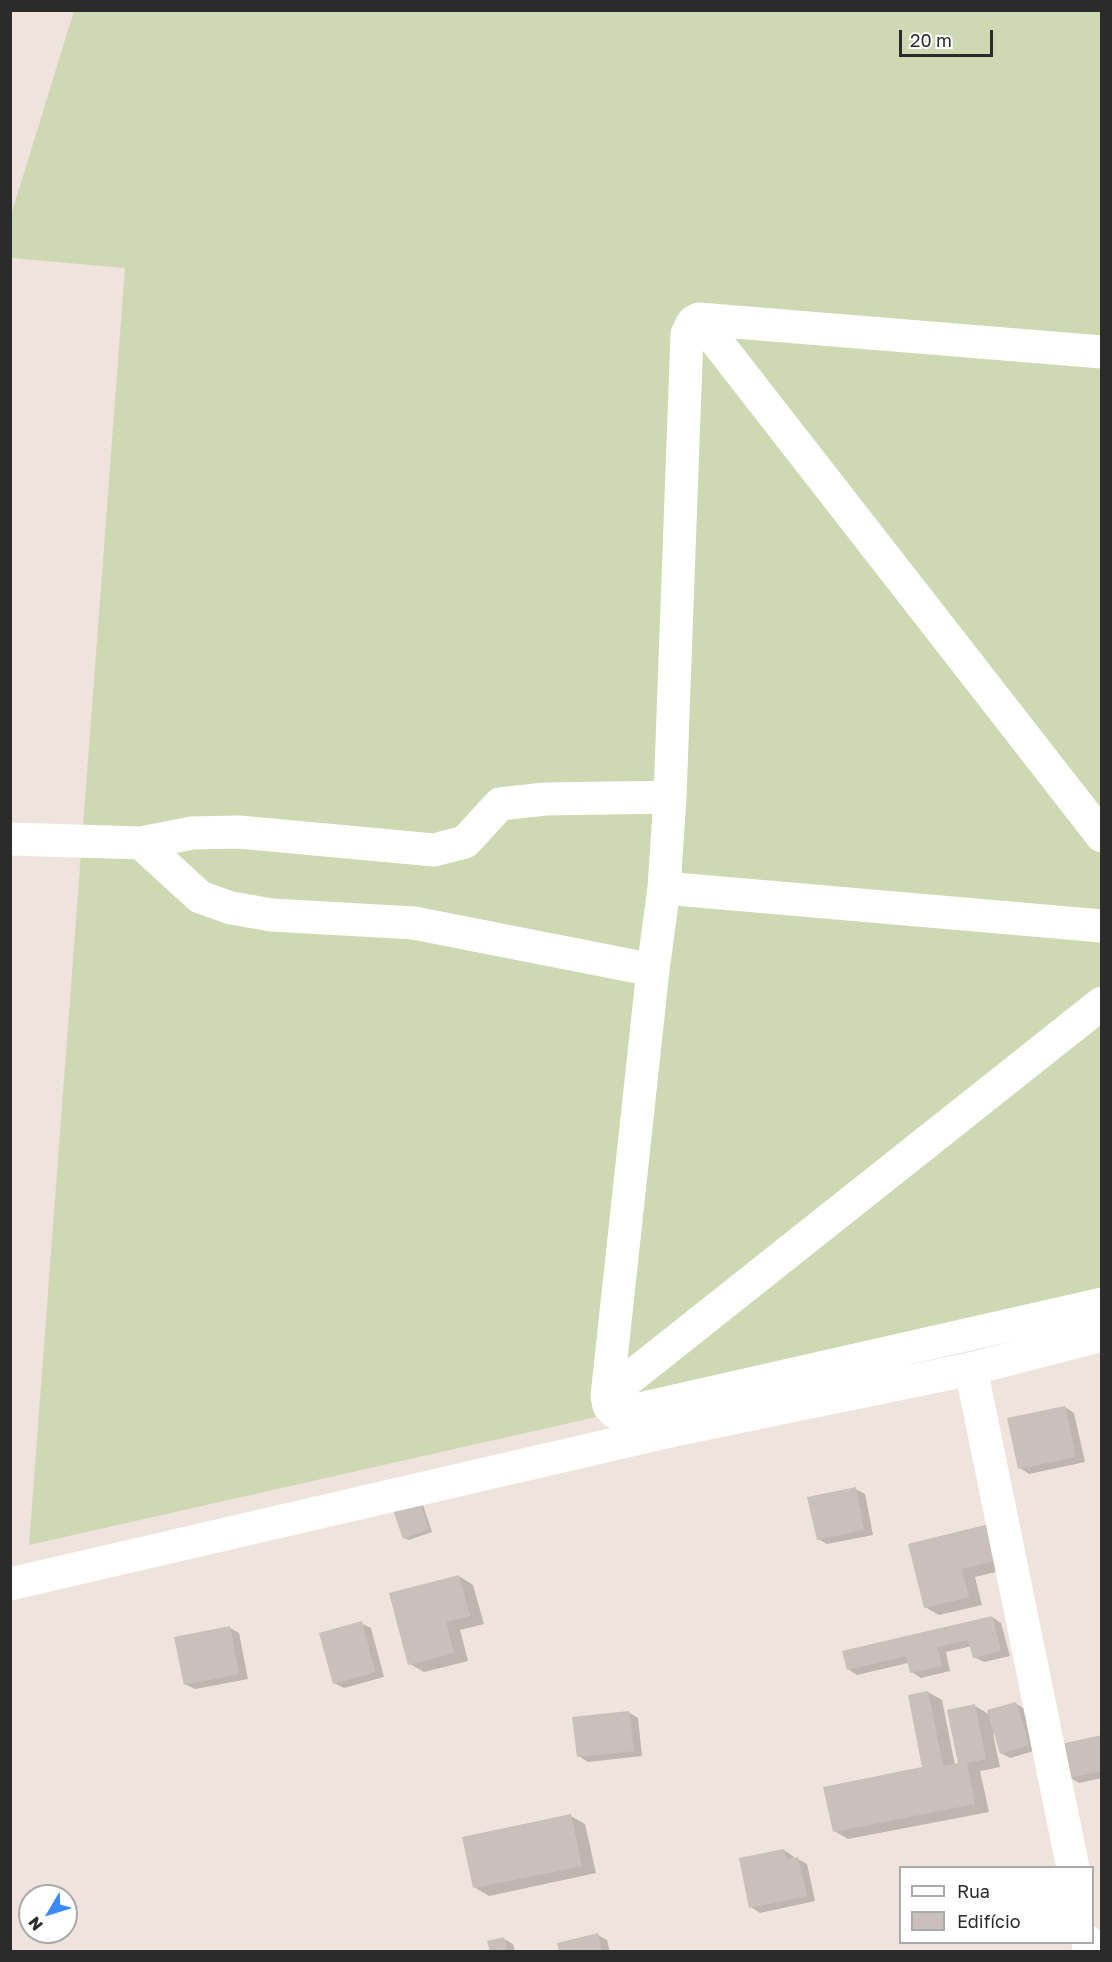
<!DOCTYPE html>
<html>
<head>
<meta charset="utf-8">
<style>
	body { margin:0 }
	#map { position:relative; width:1112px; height:1962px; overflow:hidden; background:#eee3dd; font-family:"Golos Text",sans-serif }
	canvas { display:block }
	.frame { position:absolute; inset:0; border:12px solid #2b2b2b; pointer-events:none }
	.legend { position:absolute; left:899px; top:1866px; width:195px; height:78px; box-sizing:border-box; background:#fff; border:2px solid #aaa; margin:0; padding:8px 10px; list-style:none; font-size:18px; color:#2b2b2b }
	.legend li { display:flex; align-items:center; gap:12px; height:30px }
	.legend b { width:30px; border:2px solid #aaa }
	.north { position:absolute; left:18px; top:1884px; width:60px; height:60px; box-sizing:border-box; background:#fff; border:2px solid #aaa; border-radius:50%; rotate:232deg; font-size:16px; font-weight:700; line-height:24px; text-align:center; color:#2b2b2b }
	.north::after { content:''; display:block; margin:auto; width:21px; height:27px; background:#398aff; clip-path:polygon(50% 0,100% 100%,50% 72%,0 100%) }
	.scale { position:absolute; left:899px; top:30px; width:94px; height:27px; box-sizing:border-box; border:3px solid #2b2b2b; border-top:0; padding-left:8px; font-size:18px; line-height:21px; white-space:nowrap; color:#2b2b2b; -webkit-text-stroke:4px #fff; paint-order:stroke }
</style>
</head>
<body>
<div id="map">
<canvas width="1112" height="1962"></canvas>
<div class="frame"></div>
<ul class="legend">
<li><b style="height:8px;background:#fff"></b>Rua</li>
<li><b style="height:16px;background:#c9c0bc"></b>Edifício</li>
</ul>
<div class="north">N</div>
<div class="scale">20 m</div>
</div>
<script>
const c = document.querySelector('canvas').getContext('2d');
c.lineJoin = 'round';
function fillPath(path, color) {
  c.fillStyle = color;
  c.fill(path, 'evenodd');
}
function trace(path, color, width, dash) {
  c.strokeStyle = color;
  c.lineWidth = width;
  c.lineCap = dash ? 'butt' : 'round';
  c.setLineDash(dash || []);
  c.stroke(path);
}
const cemetery = new Path2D(`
	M74,11H1101V1303L29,1545L125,268L11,258V215Z`);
const shadow = new Path2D(`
	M1065,1407L1074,1413L1085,1462L1029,1474L1020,1468Z
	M855,1489L865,1494L873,1535L827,1544L818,1539Z
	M423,1505L432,1532L409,1540L404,1538L395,1511Z
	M910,1545L1020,1566L975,1577L982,1605L939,1615L925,1607Z
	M459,1576L473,1585L484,1624L460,1630L468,1661L424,1672L410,1664Z
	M992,1617L1001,1623L1010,1656L984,1662L974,1657L972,1646L946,1652L950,1671L921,1678L912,1672L908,1663L857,1675L848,1669Z
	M361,1623L371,1628L384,1677L344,1688L334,1683Z
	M230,1628L239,1633L248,1679L195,1689L185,1684Z
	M928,1692L942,1700L955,1765L960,1764L975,1706L990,1715L1015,1703L1025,1709L1037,1750L1010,1758L1001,1753L995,1733L993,1734L1000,1767L980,1771L989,1812L848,1839L834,1831L924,1768Z
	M628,1712L638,1718L642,1756L588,1762L579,1756Z
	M1102,1737V1778L1079,1783L1069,1777Z
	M571,1816L585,1824L596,1873L489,1896L474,1887Z
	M784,1850L793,1856L794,1860L798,1859L807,1864L815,1901L760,1913L751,1907Z
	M598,1935L607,1940L610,1952H560Z
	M504,1939L513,1944L515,1952H491Z`);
const building = new Path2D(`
	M1065,1406L1076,1457L1018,1469L1007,1418Z
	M856,1487L864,1530L817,1540L807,1497Z
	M419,1501L429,1529L403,1539L393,1510Z
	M997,1522L1007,1558L962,1569L969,1597L924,1608L908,1544Z
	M459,1575L470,1616L446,1622L454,1653L408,1665L389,1593Z
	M992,1616L1001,1651L973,1658L968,1640L937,1647L942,1666L910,1673L906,1656L847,1670L842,1651Z
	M362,1621L375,1672L333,1684L319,1633Z
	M230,1626L239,1674L184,1685L174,1637Z
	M928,1691L943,1766L958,1763L947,1710L975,1704L986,1759L967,1763L975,1804L833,1832L823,1787L922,1767L908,1695Z
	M1016,1702L1029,1745L1000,1754L987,1710Z
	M629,1711L634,1751L577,1757L572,1717Z
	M1102,1735V1771L1068,1778L1060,1744Z
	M571,1814L582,1866L473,1888L462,1837Z
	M784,1849L786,1860L798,1857L807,1896L749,1908L739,1858Z
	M598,1933L602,1952H559L557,1943Z
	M504,1937L508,1952H490L487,1941Z`);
const minor = new Path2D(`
	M699,319L1102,836
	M1102,352L699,319L693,322L687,334L670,797L664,888L653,970L607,1396L609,1406L615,1412H626L1102,1304
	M10,839L141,843L192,833L239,832L434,850L465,842L500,804L545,799L670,797
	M141,843L200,897L231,908L272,915L414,923L653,970
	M664,888L1102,926
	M971,1369L1073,1868
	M607,1396L1102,1003
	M10,1584L679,1429L971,1369L1102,1335
	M1088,1942L1090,1952`);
fillPath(cemetery, '#ced8b3');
fillPath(shadow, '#0003');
fillPath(building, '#c9c0bc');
trace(minor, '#fff', 33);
</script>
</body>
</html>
